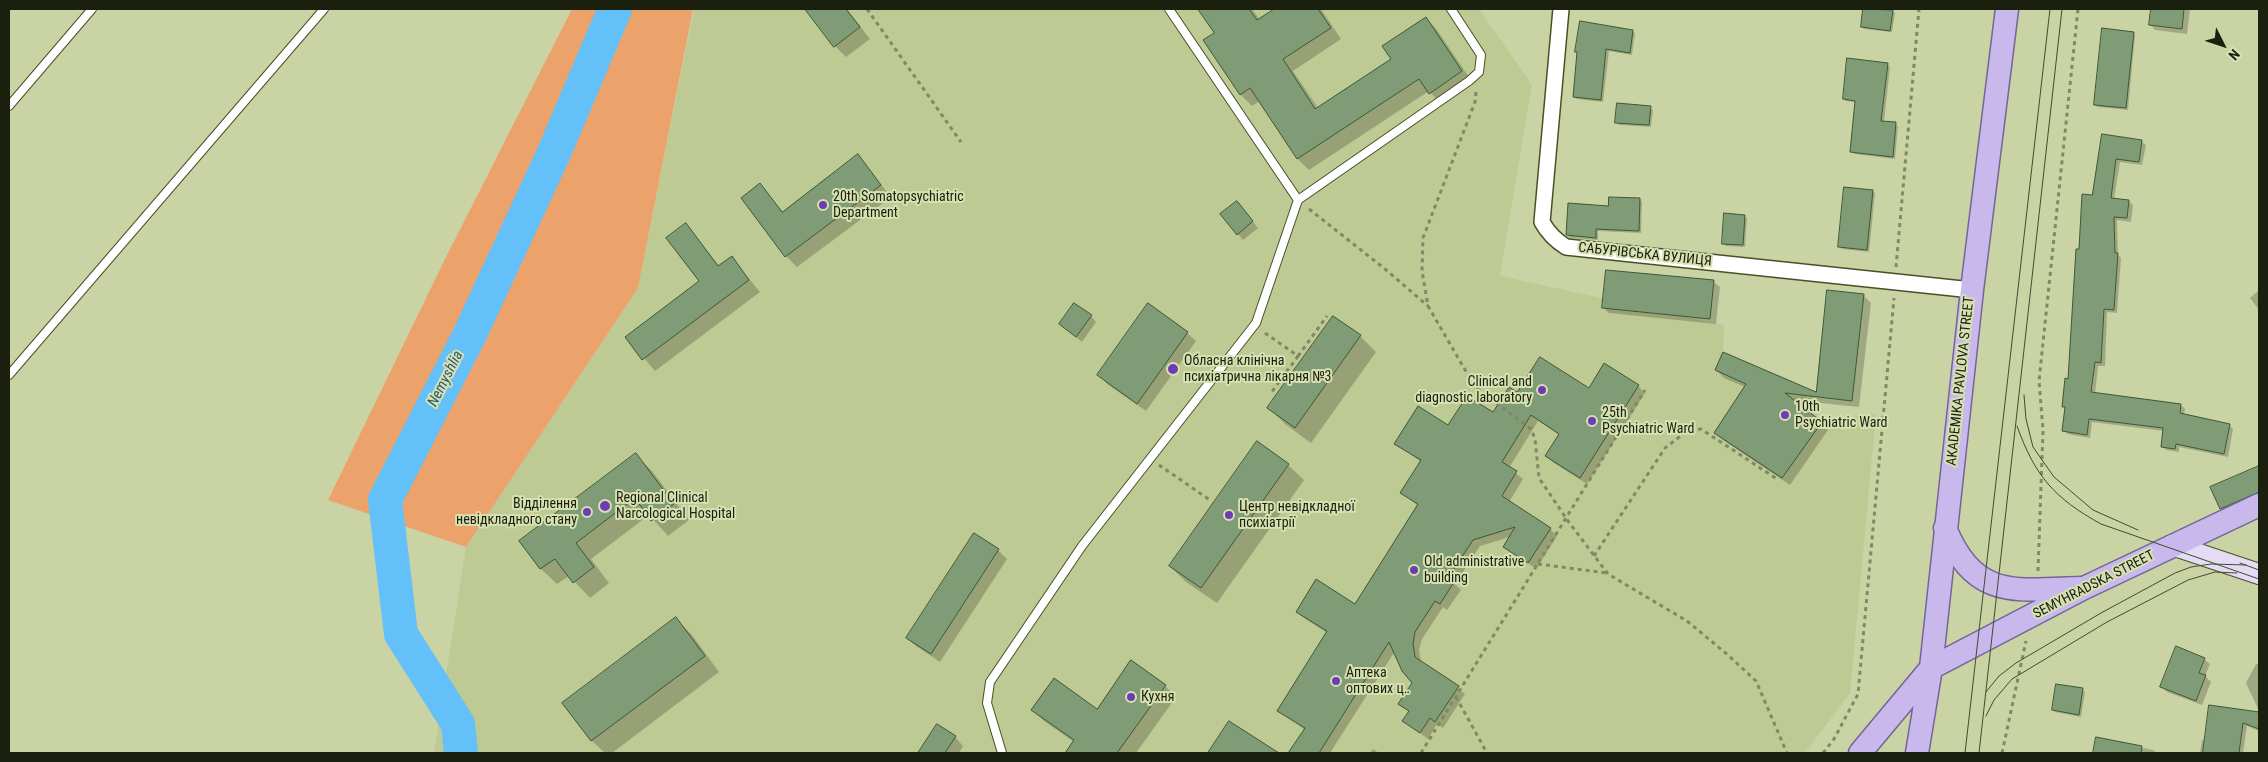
<!DOCTYPE html>
<html>
<head>
<meta charset="utf-8">
<style>
	body { margin:0 }
	#map { position:relative; width:2268px; height:762px; overflow:hidden; background:#c9d3a4; font-family:"Roboto Condensed",sans-serif }
	canvas { display:block }
	.frame { position:absolute; inset:0; border:10px solid #1b1f0d; pointer-events:none }
	.north { position:absolute; left:2198px; top:20px; width:50px; height:50px; -webkit-text-stroke:4px #d6e0b1; paint-order:stroke; rotate:131deg; font-size:14px; font-weight:700; line-height:20px; text-align:center; color:#1b1f0d }
	.north::after { content:''; display:block; margin:auto; width:18px; height:22px; background:#1b1f0d; clip-path:polygon(50% 0,100% 100%,50% 72%,0 100%) }
</style>
</head>
<body>
<div id="map">
<canvas width="2268" height="762"></canvas>
<div class="frame"></div>
<div class="north">N</div>
</div>
<script>
const c = document.querySelector('canvas').getContext('2d');
c.lineJoin = 'round';
function fillPath(path, color) {
  c.fillStyle = color;
  c.fill(path, 'evenodd');
}
function trace(path, color, width, dash) {
  c.strokeStyle = color;
  c.lineWidth = width;
  c.lineCap = dash ? 'butt' : 'round';
  c.setLineDash(dash || []);
  c.stroke(path);
}
function label(font, color, halo, rows, align = 'center') {
  c.font = font + ' "Roboto Condensed",sans-serif';
  c.lineWidth = 4;
  c.setLineDash([]);
  c.textBaseline = 'middle';
  c.strokeStyle = halo;
  c.fillStyle = color;
  for (const [text, x, y, turn = 0] of rows) {
    c.save();
    c.translate(x, y);
    c.rotate((+turn || 0) * Math.PI / 180);
    c.textAlign = isNaN(turn) ? turn : align;
    if (halo) c.strokeText(text, 0, 0);
    c.fillText(text, 0, 0);
    c.restore();
  }
}
const built = new Path2D(`
	M694,9H1479L1532,85L1500,276L1724,325L1723,352L1801,385L1821,422L1876,413L1850,693L1805,753H434L466,547L638,288Z`);
const green = new Path2D(`
	M572,9H693L638,288L466,547L328,500L445,259Z`);
const shadow = new Path2D(`
	M807,9H847L870,39L846,57L835,46Z
	M1199,9H1252L1260,20L1277,9H1321L1341,39L1293,71L1318,108L1392,59L1426,18L1437,30L1473,83L1441,104L1429,91L1309,170L1298,159L1260,101L1252,106L1241,95L1205,40L1216,34Z
	M1864,9L1892,11L1895,13L1892,32L1865,29L1862,27Z
	M2152,9H2190L2187,34L2155,30L2150,24Z
	M1633,31L1635,33L1632,55L1609,51L1603,102L1577,99L1574,97L1579,54Z
	M2133,33L2135,35L2128,110L2098,107L2095,105Z
	M1888,65L1890,67L1884,122L1895,124L1898,126L1895,159L1854,154L1852,151L1856,102L1846,101L1844,99Z
	M1650,108L1653,110L1651,127L1619,125L1616,122Z
	M2103,136L2142,142L2146,145L2142,165L2120,162L2114,199L2129,201L2133,205L2131,222L2117,220L2118,255L2121,258L2117,313L2107,312L2105,366H2098L2095,394L2181,405L2185,409L2184,415L2229,425L2233,429L2228,457L2179,447V452L2166,450L2162,446L2164,431L2092,422L2090,438L2067,434L2064,430L2066,409L2063,406L2069,380L2080,251L2093,197Z
	M858,156L891,197L797,267L786,256L760,185L783,212Z
	M1873,191L1875,193L1869,252L1842,249L1840,246Z
	M1640,199L1642,202L1641,233L1598,231V240L1570,238L1568,236L1569,205L1609,207Z
	M1242,208L1258,228L1243,240L1238,234Z
	M1744,216L1747,218L1745,247L1726,246L1723,243Z
	M686,225L720,267L732,258L760,292L655,371L626,337L700,281Z
	M1607,271L1714,282L1720,287L1716,324L1609,313L1603,307Z
	M2259,290V310L2250,298Z
	M1863,295L1871,303L1859,407L1792,400L1828,430L1790,485L1723,440L1715,432L1745,387L1724,378L1716,370L1817,394Z
	M1091,316L1096,322L1082,342L1060,324Z
	M1187,333L1196,341L1146,411L1107,384L1099,375Z
	M1360,336L1376,352L1311,443L1285,424L1269,408Z
	M1638,386L1645,393L1587,484L1554,463L1547,456L1560,435L1538,421L1509,468L1523,479L1509,502L1550,529L1557,536L1536,569L1505,546L1510,537L1480,546L1455,584L1461,590L1447,610L1443,607L1422,639L1419,650L1421,662L1465,694L1443,728L1437,724L1428,739L1404,721L1409,712L1400,704L1413,683L1395,651L1330,753H1290L1305,730L1278,710L1327,633L1304,618L1297,612L1355,605L1418,506L1402,493L1421,462L1396,444L1493,414L1517,394Z
	M636,455L652,471L689,520L668,536L649,515L591,559L609,583L590,598L569,576L557,584L541,569L521,541Z
	M1288,465L1304,480L1217,603L1186,582L1170,566Z
	M2259,467V494L2223,511L2212,487Z
	M974,535L998,550L1007,559L940,662L916,646L907,638Z
	M676,619L692,635L719,672L612,753H605L592,741L564,703Z
	M2204,659L2210,664L2205,676L2211,682L2202,705L2167,692L2162,687Z
	M2256,664H2259V711L2246,683Z
	M1165,686L1176,697L1136,753H1067L1074,742L1044,721L1033,710H1097Z
	M2082,689L2085,692L2081,717L2055,712L2053,710Z
	M2210,706L2259,714V731L2247,726L2243,753H2200L2202,740L2206,741Z
	M1229,723L1277,753H1209Z
	M937,726L955,737L963,746L959,753H919Z
	M2097,738L2153,750L2157,753H2094Z
	M1373,749L1379,753H1370Z`);
const river = new Path2D(`
	M461,753L458,724L401,634L385,500L470,334L553,155L615,9`);
const building = new Path2D(`
	M805,9H846L860,27L834,47Z
	M1198,9H1249L1257,20L1274,9H1318L1331,28L1283,59L1315,109L1391,59L1382,46L1426,17L1462,71L1429,94L1419,79L1297,159L1250,88L1240,95L1203,40L1214,33Z
	M1863,9L1893,10L1890,31L1861,27Z
	M2151,9H2184L2182,29L2149,25Z
	M1580,21L1633,30L1630,53L1606,49L1601,100L1573,97L1577,52H1575Z
	M2102,28L2134,32L2126,108L2094,105Z
	M1847,58L1888,63L1881,121L1896,122L1893,157L1850,152L1855,101L1843,99Z
	M1617,103L1651,106L1649,125L1615,123Z
	M2102,134L2142,140L2139,162L2116,159L2111,198L2129,200L2127,218L2114,217L2115,253H2118L2114,310L2104,309L2101,363L2095,362L2091,392L2181,404L2180,413L2230,424L2224,454L2176,444L2175,449L2161,447L2163,428L2089,419L2087,435L2062,431L2065,407H2062L2065,378L2068,379L2076,249H2079L2082,194L2092,195Z
	M858,154L881,185L785,257L741,198L760,183L782,212Z
	M1844,187L1873,190L1867,250L1838,247Z
	M1609,197L1640,198L1639,231L1596,229V238L1566,235L1568,203L1608,206Z
	M1237,201L1253,221L1237,235L1220,214Z
	M1724,213L1745,215L1743,245L1722,244Z
	M686,223L718,266L732,256L749,280L642,360L625,337L699,281L666,238Z
	M1606,270L1714,280L1710,319L1602,308Z
	M1827,290L1864,294L1852,401L1785,393L1822,422L1782,478L1714,433L1746,384L1715,370L1723,352L1816,392Z
	M1074,303L1092,315L1076,337L1059,324Z
	M1148,303L1188,332L1137,404L1097,375Z
	M1333,316L1361,335L1295,428L1267,408Z
	M1540,357L1589,388L1604,363L1639,385L1580,478L1545,456L1559,434L1531,415L1502,462L1517,471L1502,496L1551,528L1528,563L1503,547L1515,527L1473,540L1448,578L1454,582L1440,604L1435,601L1415,632L1413,643L1415,657L1459,686L1435,722L1430,718L1420,733L1402,721L1409,711L1398,704L1412,683L1402,671L1389,642L1319,753H1288L1305,728L1277,711L1327,631L1296,612L1316,579L1355,604L1418,504L1400,493L1421,460L1394,444L1418,406L1448,425L1467,396L1493,412L1509,387L1517,392Z
	M1257,441L1289,464L1201,588L1169,566Z
	M636,453L674,504L651,521L635,498L576,543L594,567L573,583L555,559L540,569L519,541Z
	M2259,466V492L2220,509L2210,487Z
	M974,533L999,549L931,654L906,638Z
	M676,617L705,656L591,741L562,703Z
	M2176,646L2205,658L2199,673L2206,675L2196,701L2160,687Z
	M1131,660L1166,685L1117,753H1065L1074,740L1031,710L1054,678L1097,709Z
	M2056,684L2083,688L2079,715L2052,710Z
	M2209,705L2259,712V729L2243,723L2239,753H2203Z
	M1229,721L1279,753H1208Z
	M937,724L956,736L945,753H918Z
	M2096,737L2142,746L2141,753H2093Z`);
const path = new Path2D(`
	M867,9L961,142
	M1476,92L1475,102L1423,238L1422,271L1428,306L1475,387L1531,429L1535,439L1539,478L1568,521L1608,574L1687,621L1728,655L1756,681L1787,753
	M1309,209L1385,269L1428,306
	M1896,267L1919,9
	M1265,333L1298,356L1271,393
	M1298,356L1327,316
	M1159,465L1210,500
	M1594,556L1665,448L1686,432L1701,429L1777,479
	M1538,564L1607,573
	M2038,571L2043,430L2039,381L2078,9
	M1456,697L1487,753
	M1421,753L1645,390
	M1823,753L1834,739L1858,694L1894,298
	M2002,753L2026,641`);
const lane = new Path2D(`
	M1169,9L1298,200L1469,81L1479,72L1481,55L1451,9
	M9,106L92,9
	M9,375L324,9
	M1002,753L987,703L990,682L1082,546L1256,323L1298,200`);
const street = new Path2D(`
	M1561,9L1542,222C1548,233 1555,240 1566,247L1972,290`);
const secondary = new Path2D(`
	M2172,545L2259,574`);
const primary = new Path2D(`
	M1945,528C1975,600 2014,590 2081,588
	M1860,753L1931,668L2084,588L2259,505
	M1917,753L1931,668L1972,290L2007,9`);
const tram = new Path2D(`
	M2024,395L2026,419L2033,447L2054,477L2093,510L2138,530
	M2017,426C2035,476 2054,498 2101,524L2259,579
	M2240,563L2259,570
	M1986,692L1999,676L2016,663L2101,613L2175,573L2191,567L2211,564L2246,565
	M1986,716L1994,700L2012,679L2107,622L2188,580L2215,572L2237,573
	M1965,753L2050,9
	M1979,753L2062,9`);
const markers = [
	[823,205,5,"#6d3cb3"],
	[1173,369,6,"#6d3cb3"],
	[1542,390,5,"#6d3cb3"],
	[1785,415,5,"#6d3cb3"],
	[1592,421,5,"#6d3cb3"],
	[605,506,6,"#6d3cb3"],
	[587,512,5,"#6d3cb3"],
	[1229,515,5,"#6d3cb3"],
	[1414,570,5,"#6d3cb3"],
	[1336,681,5,"#6d3cb3"],
	[1131,697,5,"#6d3cb3"]
];
const poiNames = [
	["20th Somatopsychiatric",833,197],
	["Department",833,213],
	["Обласна клінічна",1184,361],
	["психіатрична лікарня №3",1184,377],
	["Clinical and",1532,382,"right"],
	["diagnostic laboratory",1532,398,"right"],
	["10th",1795,407],
	["Psychiatric Ward",1795,423],
	["25th",1602,413],
	["Psychiatric Ward",1602,429],
	["Regional Clinical",616,498],
	["Narcological Hospital",616,514],
	["Відділення",577,504,"right"],
	["невідкладного стану",577,520,"right"],
	["Центр невідкладної",1239,507],
	["психіатрії",1239,523],
	["Old administrative",1424,562],
	["building",1424,578],
	["Аптека",1346,673],
	["оптових ц‥",1346,689],
	["Кухня",1141,697]
];
const streetNames = [
	["САБУРІВСЬКА ВУЛИЦЯ",1645,255,6],
	["AKADEMIKA PAVLOVA STREET",1961,381,-84],
	["SEMYHRADSKA STREET",2094,585,-27]
];
const waterNames = [
	["Nemyshlia",446,379,-63]
];
fillPath(built, '#beca93');
fillPath(green, '#eca36b');
fillPath(shadow, '#0003');
trace(river, '#64c0f9', 34);
fillPath(building, '#7f9c76');
trace(building, '#3d5835', 1);
trace(lane, '#485026', 10);
trace(street, '#485026', 18);
trace(secondary, '#485026', 22);
trace(primary, '#756496', 25);
trace(path, '#808865', 3, [4, 4]);
trace(lane, '#fff', 8);
trace(street, '#fff', 15);
trace(secondary, '#e4dcf5', 20);
trace(primary, '#c9b8ec', 22);
trace(tram, '#444930', 1);
for (const [x, y, r, color] of markers) {
  const dot = new Path2D();
  dot.arc(x, y, r, 0, 2 * Math.PI);
  c.fillStyle = color;
  c.fill(dot);
  trace(dot, '#d6e0b1', 2);
}
label('14px', '#1b1f0d', '#d6e0b1', poiNames, 'left');
label('14px', '#1b1f0d', '#d6e0b1', streetNames);
label('italic 15px', '#275876', '#d6e0b1', waterNames);
</script>
</body>
</html>
